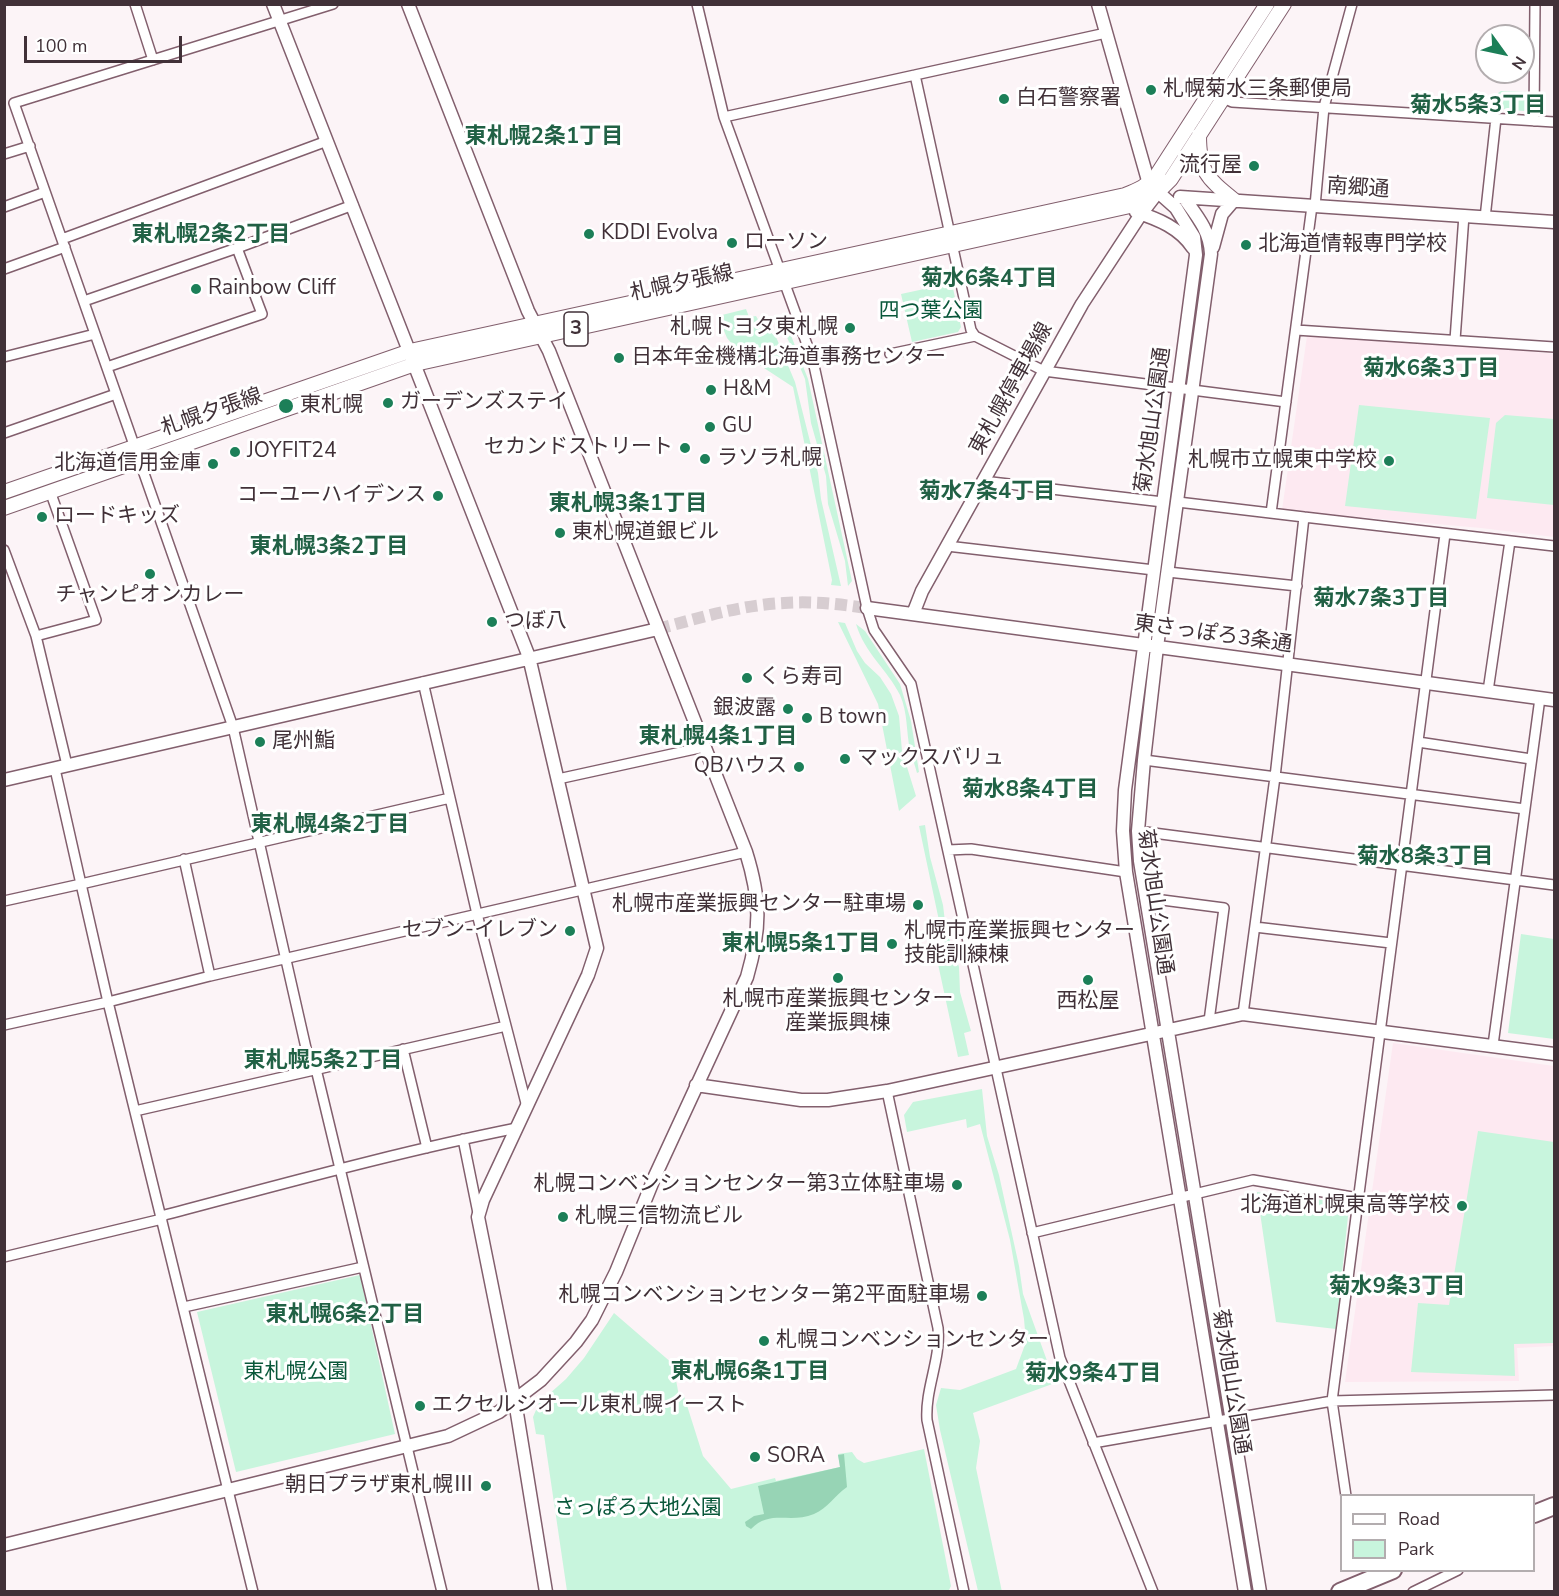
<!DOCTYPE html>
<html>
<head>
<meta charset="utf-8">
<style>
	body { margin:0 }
	#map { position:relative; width:1559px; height:1596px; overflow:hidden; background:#fcf4f7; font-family:"Nunito Sans",sans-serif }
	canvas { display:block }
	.frame { position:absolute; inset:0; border:6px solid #413138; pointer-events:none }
	.legend { position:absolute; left:1340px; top:1494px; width:195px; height:78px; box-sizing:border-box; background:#fff; border:2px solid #b3adaf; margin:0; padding:8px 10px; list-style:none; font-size:18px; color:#413138 }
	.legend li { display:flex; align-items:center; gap:12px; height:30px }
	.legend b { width:30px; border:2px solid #b3adaf }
	.north { position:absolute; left:1475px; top:24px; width:60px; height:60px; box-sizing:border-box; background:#fff; border:2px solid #b3adaf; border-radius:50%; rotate:123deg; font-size:16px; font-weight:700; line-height:24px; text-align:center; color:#413138 }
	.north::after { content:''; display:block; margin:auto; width:21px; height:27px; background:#1c7f58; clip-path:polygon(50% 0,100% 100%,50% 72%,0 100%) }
	.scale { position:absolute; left:24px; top:36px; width:158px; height:27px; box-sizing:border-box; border:3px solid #413138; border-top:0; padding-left:8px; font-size:18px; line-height:21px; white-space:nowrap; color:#413138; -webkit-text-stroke:4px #fff; paint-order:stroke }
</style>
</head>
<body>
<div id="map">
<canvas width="1559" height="1596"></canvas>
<div class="frame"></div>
<ul class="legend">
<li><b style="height:8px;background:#fff"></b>Road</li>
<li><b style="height:16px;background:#c8f5dd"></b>Park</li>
</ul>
<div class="north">N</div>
<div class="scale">100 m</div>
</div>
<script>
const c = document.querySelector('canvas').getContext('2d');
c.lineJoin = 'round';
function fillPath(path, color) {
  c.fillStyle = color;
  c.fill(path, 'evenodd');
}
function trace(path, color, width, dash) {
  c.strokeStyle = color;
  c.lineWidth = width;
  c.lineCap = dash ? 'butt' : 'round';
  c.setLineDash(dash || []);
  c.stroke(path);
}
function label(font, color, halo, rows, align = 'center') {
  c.font = font + ' "Nunito Sans","Noto Sans JP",sans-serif';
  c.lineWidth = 6;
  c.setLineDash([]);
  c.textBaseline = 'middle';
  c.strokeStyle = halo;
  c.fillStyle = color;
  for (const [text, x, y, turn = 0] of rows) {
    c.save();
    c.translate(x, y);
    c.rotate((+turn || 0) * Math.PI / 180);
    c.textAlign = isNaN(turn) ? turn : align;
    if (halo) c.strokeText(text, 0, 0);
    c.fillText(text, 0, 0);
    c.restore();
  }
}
const built = new Path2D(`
	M1307,336L1452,344L1554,354V537L1481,528L1282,510Z
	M1393,1043L1554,1066V1346L1517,1348L1519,1381L1345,1382Z`);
const green = new Path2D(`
	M1501,91L1525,92L1527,94L1526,109L1524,111L1497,109L1498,93Z
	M952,283L961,327L958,332L912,342L901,294Z
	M746,309L749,317L756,316L760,323L776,337L795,382L818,473L821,499L841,586L831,585L832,580L793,387L738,351L727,338L718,316Z
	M790,333L808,379L852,581L848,586L845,561L828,504L826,476L811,423L805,379L786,335Z
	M1359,405L1490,418L1476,519L1345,506Z
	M1505,415L1554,419V505L1487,498L1496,423Z
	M838,622L845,623L857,651L865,663L880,677L891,694L899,716L902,751L916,796L899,811L878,704Z
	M856,624L865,631L900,684L911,721L919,772L917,773C915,765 912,758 910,750C906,732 908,713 900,695C887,669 865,654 856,624Z
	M925,825L930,857L943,905L946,930L959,967L960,992L971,1031L964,1033L969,1055L958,1057L935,950L945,949L919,826Z
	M1521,934L1554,939V1039L1508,1033Z
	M982,1089L987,1136L999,1175L1019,1266L1023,1294L1055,1383L973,1413L980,1441L976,1468L1002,1592L978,1591L940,1430L936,1405L941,1388L960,1390L1016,1369L1026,1342L1024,1319L1010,1240L980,1124L967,1128L966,1119L907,1132L904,1115L913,1102Z
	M1478,1131L1554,1142L1553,1343L1514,1344L1515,1376L1411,1372L1418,1303L1449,1305Z
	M1257,1192L1347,1203L1349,1207L1336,1329L1276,1322Z
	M360,1275L395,1434L236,1472L197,1312Z
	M614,1313L673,1364L679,1396H684L703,1456L731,1489L775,1478L776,1481L840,1467L838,1454L852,1452L857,1459L864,1463L924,1449L951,1586L948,1592L567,1591L544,1435L536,1434L533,1417L539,1403L566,1379L584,1358Z`);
const forest = new Path2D(`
	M844,1454L847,1487C834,1496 828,1508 814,1514C790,1524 770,1509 751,1529L746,1526L745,1522L754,1516L764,1514L758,1486L840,1467L838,1455Z`);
const secondaryTunnel = new Path2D(`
	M658,629C699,618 741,605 784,603C812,601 839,604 867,608`);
const street = new Path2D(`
	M135,4L153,60
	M697,4L724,117L813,361L867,608L874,630L911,684L1060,1358L1153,1592
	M915,75L971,330L975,336L1044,371L1286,402
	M1223,98L1232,102L1554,122
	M724,117L1106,33
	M1534,121L1535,4
	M4,154L30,146
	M1315,206L1324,107L1352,4
	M4,207L45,192
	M1485,218L1496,118
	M62,239L327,141
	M4,269L65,247
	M84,301L237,248
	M1296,330L1554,347
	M1455,340L1464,215
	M890,354L975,336
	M4,357L95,334
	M107,367L262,314L237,248L353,205
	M4,433L116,394
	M983,481L1163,502
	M1178,502L1304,517L1275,777L1243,1014
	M1271,513L1312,206
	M1304,517L1554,546
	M947,546L1154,570
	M4,550L36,636L67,765
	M1168,572L1297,586
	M36,636L96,620L50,491
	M423,682L477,914L527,1107
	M1488,691L1510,541
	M1418,742L1531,759
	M1144,760L1525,809
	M558,779L704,747
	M1138,831L1554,885
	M948,850L971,849L1126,872
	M184,859L210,976
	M1147,898L1224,908L1209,1021
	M4,901L81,884L55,769
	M1255,927L1391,943
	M4,1025L108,1002L210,976L746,852
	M1493,1045L1540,698
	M403,1049L427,1148
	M316,1069L442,1592
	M311,1070L233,727L14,103L333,4
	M887,1091L938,1328C941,1360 925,1388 927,1420L964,1592
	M135,1111L506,1026
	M463,1139L478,1213
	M161,1216C279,1185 397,1152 517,1128
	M1032,1233L1253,1180L1358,1198
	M4,1257L162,1219
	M184,1307L363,1267
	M1093,1443L1332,1401L1554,1395
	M1346,1496L1332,1401L1445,534
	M253,1592L108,1002L81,884L450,798
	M1413,1592L1458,1570`);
const secondary = new Path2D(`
	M273,4L529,657L597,948L588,975L483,1200L478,1217L515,1401L546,1592
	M1098,4L1149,184L1176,208L1194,237L1196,255L1125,790L1123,831L1126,872L1245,1592
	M1180,197L1554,222
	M1184,198C1197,216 1210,231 1211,254L1157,647L1144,760L1138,831L1140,861L1260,1592
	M1136,212C1158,219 1180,228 1193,248
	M1213,247L1222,214L1234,200
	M867,608L1554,700
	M913,614L922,591L1082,304L1141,214L1154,197
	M4,780L658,629
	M696,1085L801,1100H828L887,1091L1243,1014L1554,1054
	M4,1545L448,1436L499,1412L541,1380L576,1342L592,1320L616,1272L655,1176L747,977C761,929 761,900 746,852L549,351L528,311L408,4`);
const primary = new Path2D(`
	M1199,135C1199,172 1207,178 1234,200
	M4,492L410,351L1125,195C1138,190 1147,186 1156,176L1267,4
	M4,508L415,364L1139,204L1159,191L1171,179L1284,4`);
const highway = new Path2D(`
	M1534,1514L1554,1506
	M1340,1592L1393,1570`);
const markers = [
	[1151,90,6,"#1c7f58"],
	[1004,99,6,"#1c7f58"],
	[1254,166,6,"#1c7f58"],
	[589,234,6,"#1c7f58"],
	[732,243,6,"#1c7f58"],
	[1246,245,6,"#1c7f58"],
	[196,289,6,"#1c7f58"],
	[850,328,6,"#1c7f58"],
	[619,358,6,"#1c7f58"],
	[711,390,6,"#1c7f58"],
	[388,403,6,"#1c7f58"],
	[286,406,8,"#1c7f58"],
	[710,427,6,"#1c7f58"],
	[685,448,6,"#1c7f58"],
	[235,452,6,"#1c7f58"],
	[705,459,6,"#1c7f58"],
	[1389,461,6,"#1c7f58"],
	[213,464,6,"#1c7f58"],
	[438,496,6,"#1c7f58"],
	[42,517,6,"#1c7f58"],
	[560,533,6,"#1c7f58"],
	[150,574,6,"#1c7f58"],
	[492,622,6,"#1c7f58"],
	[747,678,6,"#1c7f58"],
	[788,709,6,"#1c7f58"],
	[807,718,6,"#1c7f58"],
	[260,742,6,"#1c7f58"],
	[845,759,6,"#1c7f58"],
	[799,767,6,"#1c7f58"],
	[918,905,6,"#1c7f58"],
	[570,931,6,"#1c7f58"],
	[892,944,6,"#1c7f58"],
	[838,978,6,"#1c7f58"],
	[1088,980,6,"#1c7f58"],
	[957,1185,6,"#1c7f58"],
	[1462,1206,6,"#1c7f58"],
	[563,1217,6,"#1c7f58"],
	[982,1296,6,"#1c7f58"],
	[764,1341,6,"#1c7f58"],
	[420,1406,6,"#1c7f58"],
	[755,1457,6,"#1c7f58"],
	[486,1486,6,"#1c7f58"]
];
const shields = [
	[576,329,24]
];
const shieldNames = [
	["3",576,329]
];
const poiNames = [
	["札幌菊水三条郵便局",1163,90],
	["白石警察署",1016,99],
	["流行屋",1242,166,"right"],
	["KDDI Evolva",601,234],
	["ローソン",744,243],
	["北海道情報専門学校",1258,245],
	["Rainbow Cliff",208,289],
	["札幌トヨタ東札幌",838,328,"right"],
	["日本年金機構北海道事務センター",631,358],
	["H&M",723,390],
	["ガーデンズステイ",400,403],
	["東札幌",300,406],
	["GU",722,427],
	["セカンドストリート",673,448,"right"],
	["JOYFIT24",247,452],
	["ラソラ札幌",717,459],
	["札幌市立幌東中学校",1377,461,"right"],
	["北海道信用金庫",201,464,"right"],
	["コーユーハイデンス",426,496,"right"],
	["ロードキッズ",54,517],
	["東札幌道銀ビル",572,533],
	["チャンピオンカレー",150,596,"center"],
	["つぼ八",504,622],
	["くら寿司",759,678],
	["銀波露",776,709,"right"],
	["B town",819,718],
	["尾州鮨",272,742],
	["マックスバリュ",857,759],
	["QBハウス",787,767,"right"],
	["札幌市産業振興センター駐車場",906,905,"right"],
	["セブン-イレブン",558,931,"right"],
	["札幌市産業振興センター",904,932],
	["技能訓練棟",904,956],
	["札幌市産業振興センター",838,1000,"center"],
	["産業振興棟",838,1024,"center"],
	["西松屋",1088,1002,"center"],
	["札幌コンベンションセンター第3立体駐車場",945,1185,"right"],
	["北海道札幌東高等学校",1450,1206,"right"],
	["札幌三信物流ビル",575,1217],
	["札幌コンベンションセンター第2平面駐車場",970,1296,"right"],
	["札幌コンベンションセンター",776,1341],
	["エクセルシオール東札幌イースト",432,1406],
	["SORA",767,1457],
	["朝日プラザ東札幌Ⅲ",474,1486,"right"]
];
const streetNames = [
	["南郷通",1358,189,4],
	["札幌夕張線",682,284,-12],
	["東札幌停車場線",1012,389,-61],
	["札幌夕張線",212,413,-19],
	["菊水旭山公園通",1154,420,-82],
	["東さっぽろ3条通",1213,635,8],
	["菊水旭山公園通",1154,902,82],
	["菊水旭山公園通",1230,1382,81]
];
const parkNames = [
	["四つ葉公園",931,312],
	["東札幌公園",296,1373],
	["さっぽろ大地公園",638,1509]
];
const neighbourhoodNames = [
	["菊水5条3丁目",1478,107],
	["東札幌2条1丁目",544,138],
	["東札幌2条2丁目",211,236],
	["菊水6条4丁目",989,280],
	["菊水6条3丁目",1431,370],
	["菊水7条4丁目",987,493],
	["東札幌3条1丁目",628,505],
	["東札幌3条2丁目",329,548],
	["菊水7条3丁目",1381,600],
	["東札幌4条1丁目",718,738],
	["菊水8条4丁目",1030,791],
	["東札幌4条2丁目",330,826],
	["菊水8条3丁目",1425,858],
	["東札幌5条1丁目",801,945],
	["東札幌5条2丁目",323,1062],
	["菊水9条3丁目",1397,1288],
	["東札幌6条2丁目",345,1316],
	["東札幌6条1丁目",750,1373],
	["菊水9条4丁目",1093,1375]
];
fillPath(built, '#fde9f1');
fillPath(green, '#c8f5dd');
fillPath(forest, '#97d4b5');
trace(secondaryTunnel, '#d7cdd1', 12, [12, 6]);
trace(street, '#825f6d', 12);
trace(secondary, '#825f6d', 15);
trace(primary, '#825f6d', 16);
trace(highway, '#825f6d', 20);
trace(street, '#fff', 9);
trace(secondary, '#fff', 12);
trace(primary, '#fff', 14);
trace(highway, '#fff', 16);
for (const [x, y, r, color] of markers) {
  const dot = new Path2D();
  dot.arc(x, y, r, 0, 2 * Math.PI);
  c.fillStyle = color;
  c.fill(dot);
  trace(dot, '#fff', 2);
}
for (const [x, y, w] of shields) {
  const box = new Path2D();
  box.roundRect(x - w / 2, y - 17, w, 34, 4.5);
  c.fillStyle = '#fff';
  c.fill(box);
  trace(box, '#413138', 1.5);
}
label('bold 20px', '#413138', null, shieldNames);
label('21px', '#413138', '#fff', poiNames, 'left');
label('21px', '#413138', '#fff', streetNames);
label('21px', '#09573a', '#fff', parkNames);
label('bold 22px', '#216145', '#fff', neighbourhoodNames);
</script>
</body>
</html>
